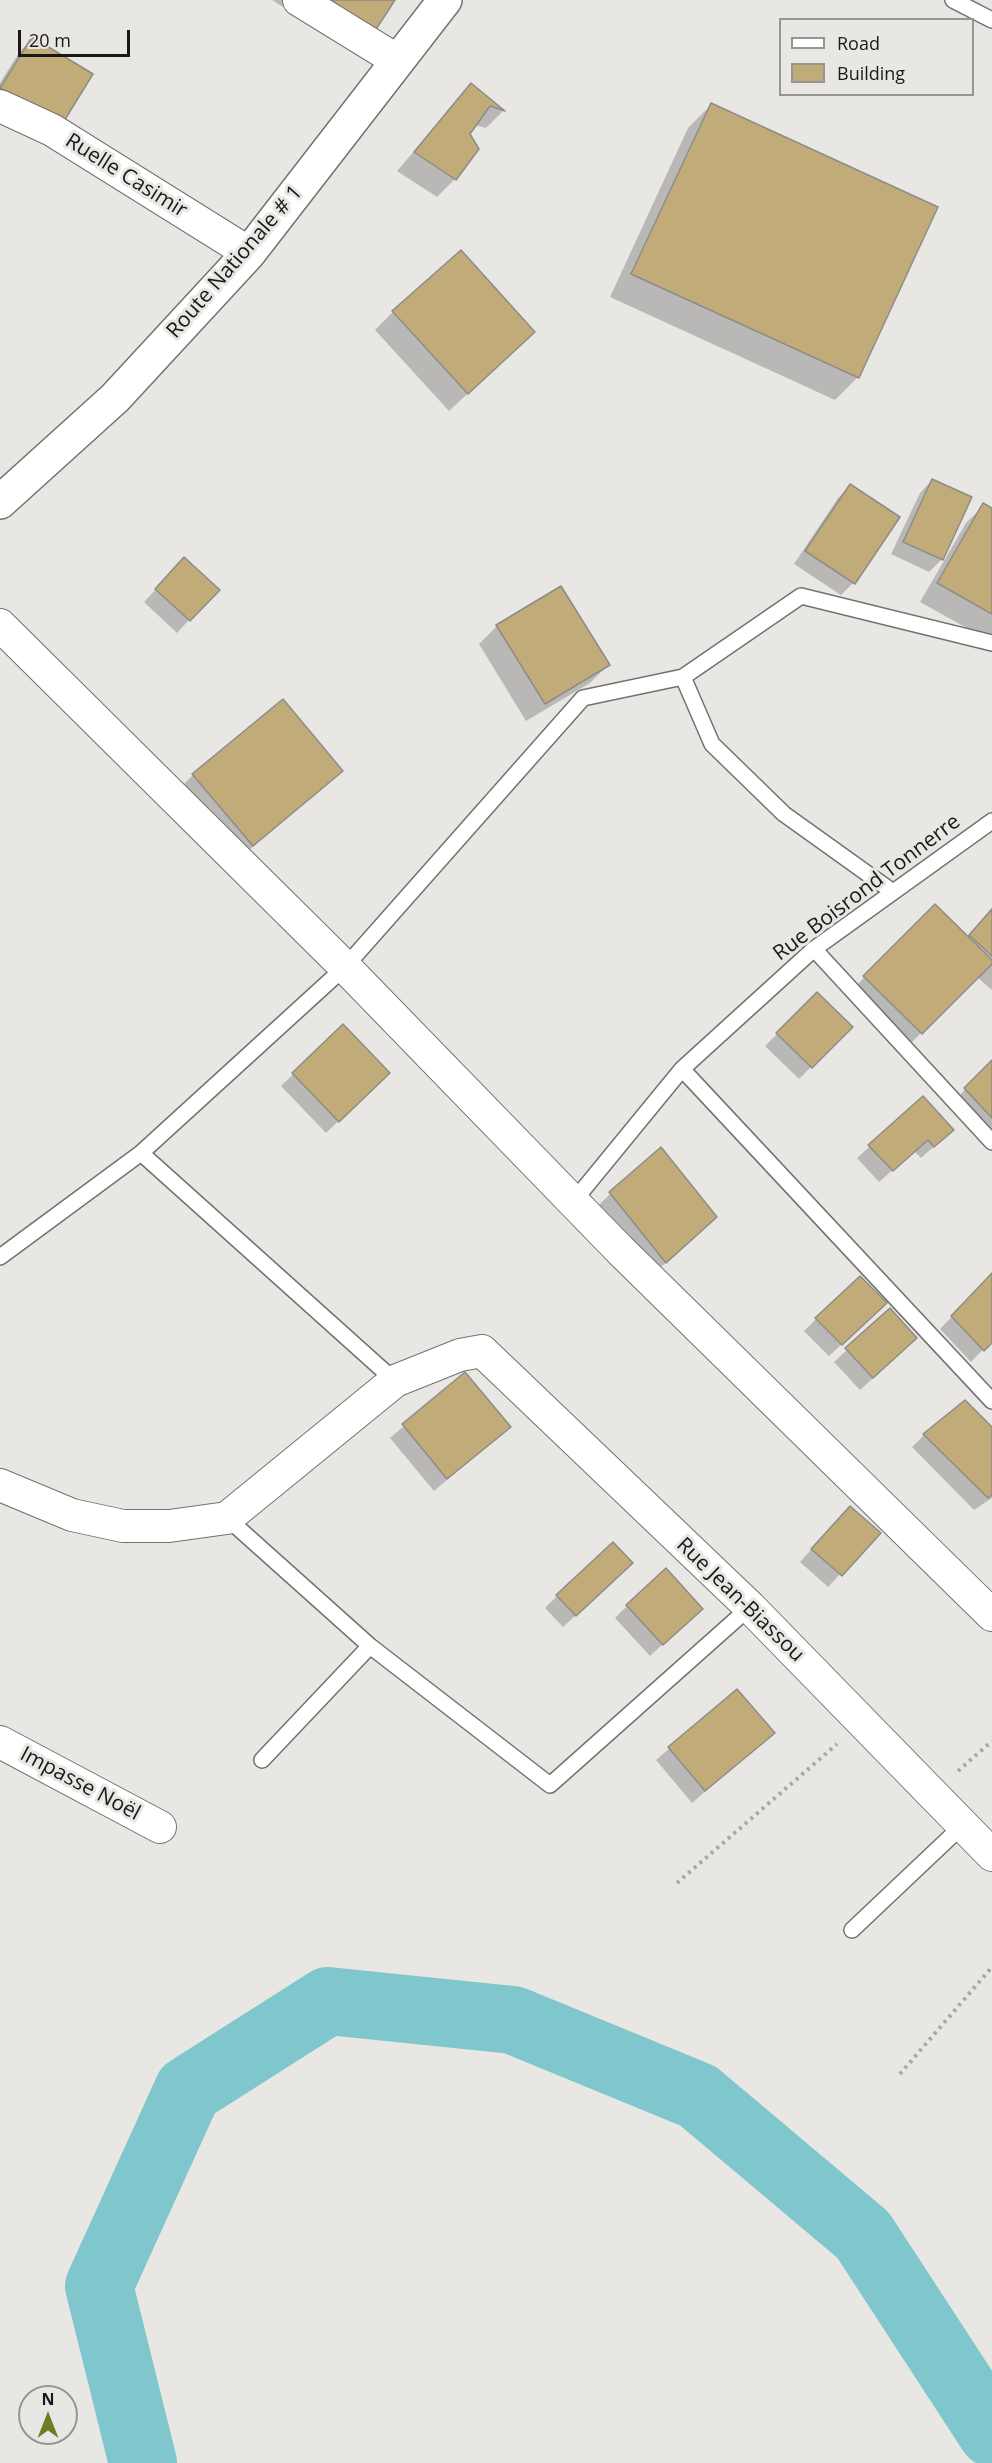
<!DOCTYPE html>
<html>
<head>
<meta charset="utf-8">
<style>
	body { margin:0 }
	#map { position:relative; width:992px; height:2463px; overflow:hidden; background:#e9e7e4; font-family:"Open Sans",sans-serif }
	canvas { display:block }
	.legend { position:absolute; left:779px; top:18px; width:195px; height:78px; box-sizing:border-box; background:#e9e7e4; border:2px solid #969592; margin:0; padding:8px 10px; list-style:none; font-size:18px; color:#1a1918 }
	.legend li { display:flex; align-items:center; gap:12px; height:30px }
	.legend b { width:30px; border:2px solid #969592 }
	.north { position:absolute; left:18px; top:2385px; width:60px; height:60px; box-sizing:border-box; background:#e9e7e4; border:2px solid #969592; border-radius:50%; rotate:0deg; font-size:16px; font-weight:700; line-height:24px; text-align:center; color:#1a1918 }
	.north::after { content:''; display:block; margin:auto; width:21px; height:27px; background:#707c28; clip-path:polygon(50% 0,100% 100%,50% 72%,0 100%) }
	.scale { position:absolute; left:18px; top:30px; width:112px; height:27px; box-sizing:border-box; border:3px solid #1a1918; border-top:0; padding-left:8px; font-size:18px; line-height:21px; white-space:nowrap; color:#1a1918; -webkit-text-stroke:4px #e9e7e4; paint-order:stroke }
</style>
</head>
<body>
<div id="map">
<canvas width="992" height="2463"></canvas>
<ul class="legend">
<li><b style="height:8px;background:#fff"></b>Road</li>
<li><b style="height:16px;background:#c1ac79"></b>Building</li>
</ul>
<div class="north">N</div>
<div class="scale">20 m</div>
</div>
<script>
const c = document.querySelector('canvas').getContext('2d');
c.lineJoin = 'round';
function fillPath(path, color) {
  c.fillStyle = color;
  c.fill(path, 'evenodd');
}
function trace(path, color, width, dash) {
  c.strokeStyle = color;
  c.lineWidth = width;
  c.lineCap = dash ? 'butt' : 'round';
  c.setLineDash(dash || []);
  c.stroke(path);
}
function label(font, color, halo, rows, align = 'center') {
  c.font = font + ' "Open Sans",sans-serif';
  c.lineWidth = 6;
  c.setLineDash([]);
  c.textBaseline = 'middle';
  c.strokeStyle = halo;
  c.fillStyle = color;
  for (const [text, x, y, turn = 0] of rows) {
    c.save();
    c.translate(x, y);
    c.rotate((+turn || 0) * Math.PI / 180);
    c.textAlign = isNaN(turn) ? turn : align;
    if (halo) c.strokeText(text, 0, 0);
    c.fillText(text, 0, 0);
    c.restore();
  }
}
const shadow = new Path2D(`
	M272,0H393L354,51Z
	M32,39L0,108V83L20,51Z
	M471,85L503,111L486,128L475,125L468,134L455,179L437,197L397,171Z
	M711,105L858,377L835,400L610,297L688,128Z
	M393,312L515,350L449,411L375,330Z
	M932,480L942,559L929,572L891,554L920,493Z
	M851,486L853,583L841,595L794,564L838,498Z
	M984,505L992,510V642L920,602L966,523Z
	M172,572L189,620L177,633L144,602Z
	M497,626L608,665L590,683L526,721L479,644Z
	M341,771L234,863L175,793L193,775Z
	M935,906L967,937L992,908V990L977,977L903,1051L847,995Z
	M817,994L851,1027L799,1079L765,1046Z
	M343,1026L388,1073L326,1133L281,1086Z
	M992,1062V1127L984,1135L953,1102Z
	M923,1098L939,1142L921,1158L914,1151L879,1182L857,1158Z
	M611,1193L703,1230L653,1274L598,1206Z
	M992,1275V1340L971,1362L940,1329Z
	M890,1310L903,1351L860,1390L834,1362Z
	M872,1316L829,1356L804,1331L816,1319Z
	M465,1374L509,1427L434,1491L390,1438Z
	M992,1429V1498L974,1510L912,1447L924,1435Z
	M838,1520L879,1533L828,1587L800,1562Z
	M619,1576L563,1627L545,1608L557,1596Z
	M627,1606L688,1621L650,1656L615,1618Z
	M737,1691L773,1733L692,1803L656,1760Z`);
const river = new Path2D(`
	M143,2463L99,2286L188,2090L328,2001L513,2020L698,2096L863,2235L992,2433`);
const building = new Path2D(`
	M319,0H395L373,34Z
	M32,37L93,74L61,126L0,88Z
	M471,83L505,111L490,106L470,134L479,149L456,180L414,152Z
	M711,103L938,207L859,378L631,274Z
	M461,250L535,332L468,394L392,311Z
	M932,479L972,497L943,560L903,542Z
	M850,484L900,517L855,584L805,551Z
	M983,503L992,508V614L937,583Z
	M184,557L220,590L190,621L155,589Z
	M561,586L610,665L545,704L496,625Z
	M283,699L343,771L253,846L192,774Z
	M935,904L992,960V964L922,1034L863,976Z
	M992,909V956L969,935Z
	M817,992L853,1027L812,1068L776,1033Z
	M343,1024L390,1073L339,1122L292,1073Z
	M992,1060V1118L964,1088Z
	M923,1096L954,1130L934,1147L928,1140L893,1171L868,1145Z
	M661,1147L717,1217L666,1263L609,1192Z
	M992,1273V1343L984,1351L951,1316Z
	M860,1276L887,1303L842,1345L815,1318Z
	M890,1308L917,1338L873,1378L845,1348Z
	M465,1372L511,1427L447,1479L402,1424Z
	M965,1400L992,1427V1495L988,1498L923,1434Z
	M850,1506L881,1533L842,1576L811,1549Z
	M613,1542L633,1563L576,1616L556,1595Z
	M666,1568L703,1609L663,1645L626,1605Z
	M737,1689L775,1733L705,1791L668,1747Z`);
const path = new Path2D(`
	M958,1771L992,1741
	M677,1883L837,1744
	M900,2074L992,1967`);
const lane = new Path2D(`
	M953,0L992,20
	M683,677L712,744L784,814L893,892
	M814,949L992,1142
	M682,1069L992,1401
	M573,1202L682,1069L814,949L992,821
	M0,1257L141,1153
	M395,1381L141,1153L345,967L583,698L683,677L801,596L992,643
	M227,1518L370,1646L550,1785L750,1607
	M262,1760L370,1646
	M852,1930L963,1825`);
const street = new Path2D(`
	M299,0L398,61
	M0,106L52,130L249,253
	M0,625L345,967L620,1250L992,1615
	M0,1485L72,1515L123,1526H169L227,1518L395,1381L460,1355L482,1351L750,1607L992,1855
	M0,1742L160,1827`);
const primary = new Path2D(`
	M0,502L115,398L249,253L445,0`);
const streetNames = [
	["Ruelle Casimir",126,176,32],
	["Route Nationale # 1",235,262,-49],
	["Rue Boisrond Tonnerre",867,888,-37],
	["Rue Jean-Biassou",740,1600,44],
	["Impasse Noël",80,1784,28]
];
fillPath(shadow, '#0003');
trace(river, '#7fc6cd', 68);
fillPath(building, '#c1ac79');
trace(building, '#8d8c88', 1.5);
trace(lane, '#73726f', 18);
trace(street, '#73726f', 34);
trace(primary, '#73726f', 36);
trace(path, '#a9a7a5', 4, [3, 4.5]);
trace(lane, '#fff', 15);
trace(street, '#fff', 32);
trace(primary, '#fff', 33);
label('21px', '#1a1918', '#e9e7e4', streetNames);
</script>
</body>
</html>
